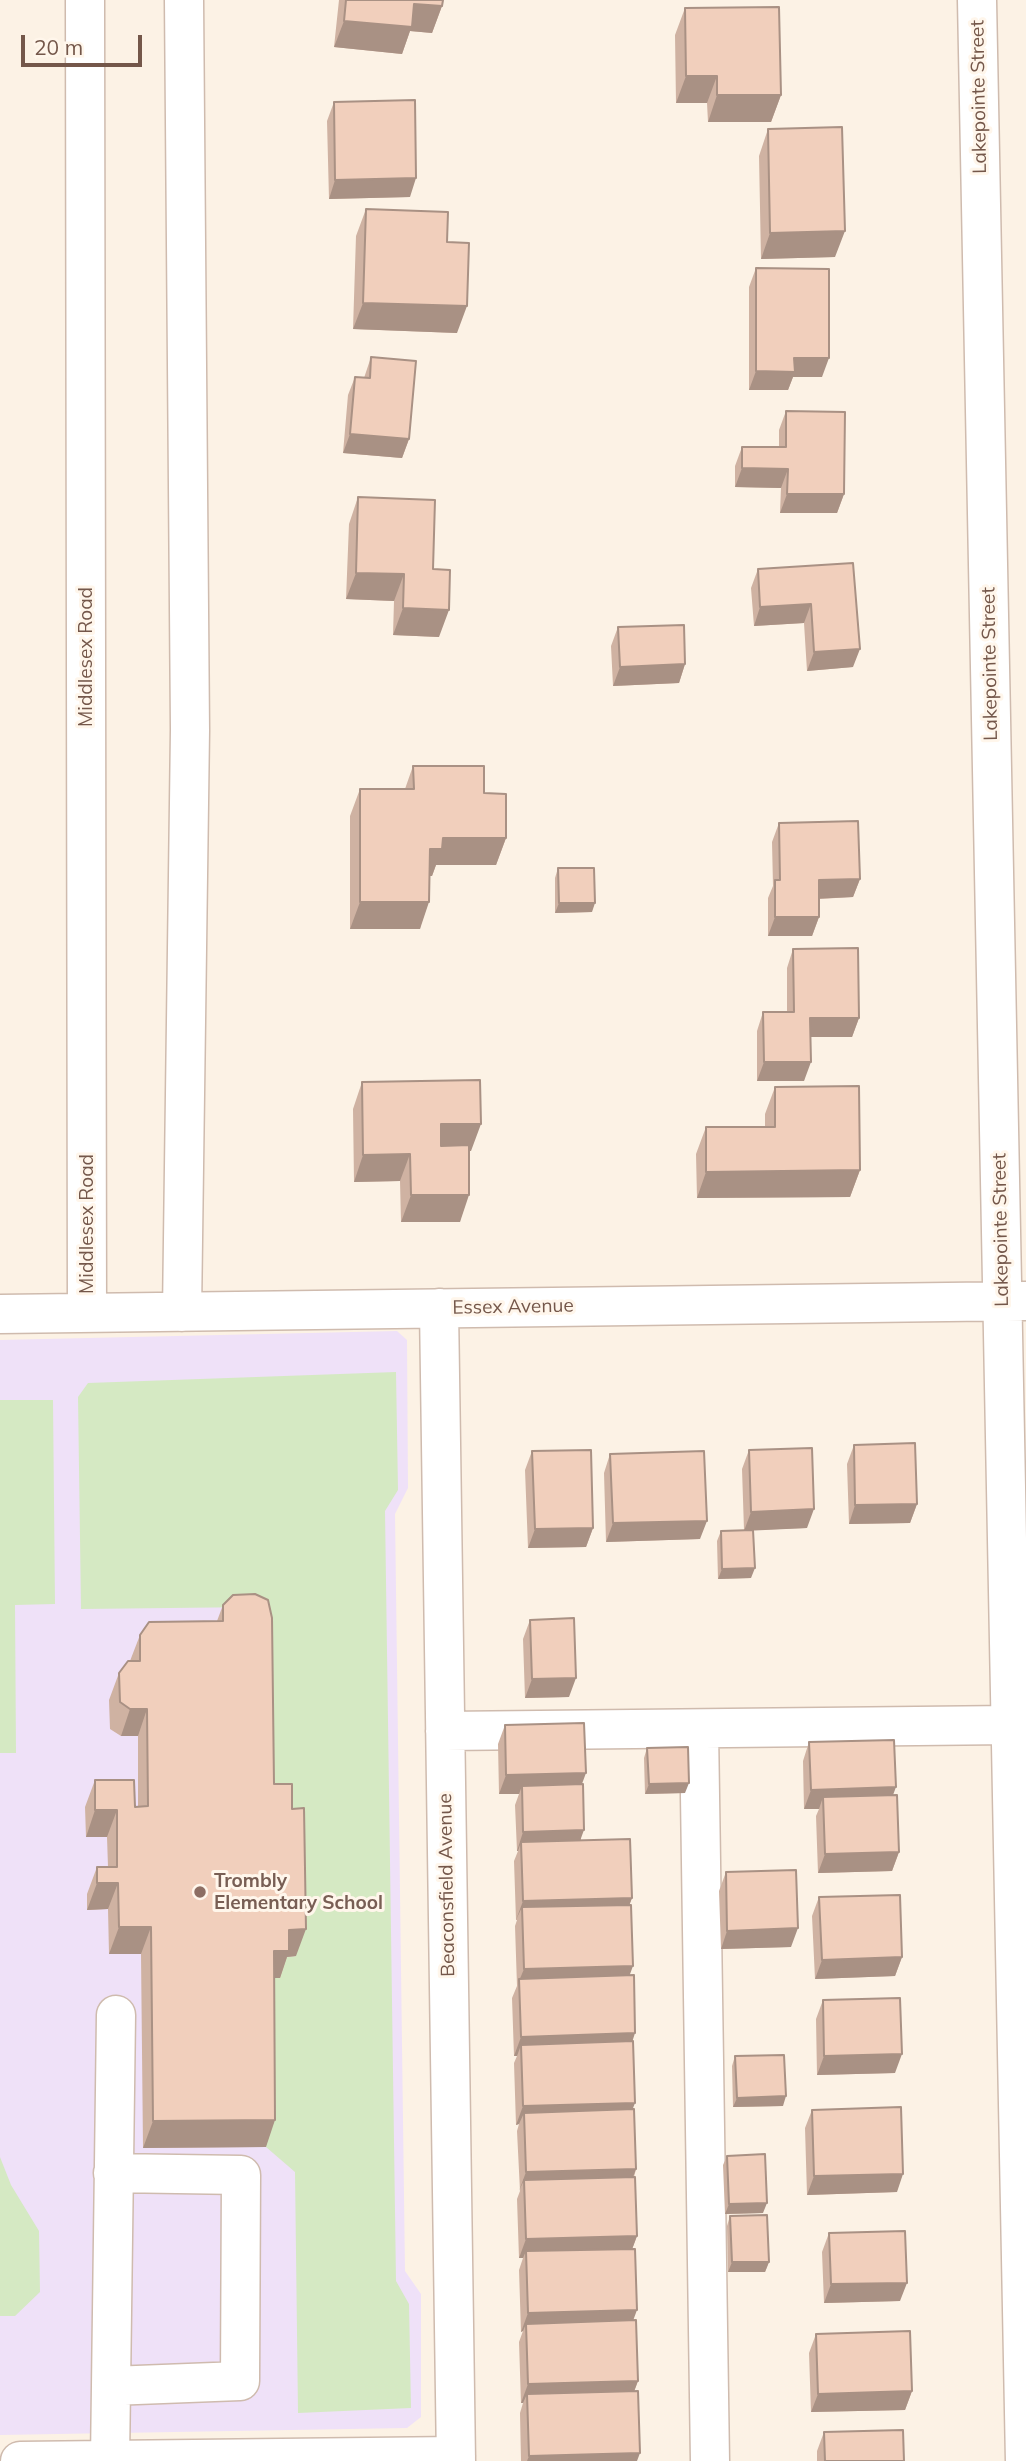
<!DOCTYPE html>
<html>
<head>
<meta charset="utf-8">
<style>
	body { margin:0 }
	#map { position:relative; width:1026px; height:2461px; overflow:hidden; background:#fcf2e5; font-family:Mulish,sans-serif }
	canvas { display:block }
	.scale { position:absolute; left:21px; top:35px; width:121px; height:32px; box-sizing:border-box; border:4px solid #74574a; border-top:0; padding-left:9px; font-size:21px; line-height:24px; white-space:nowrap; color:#74574a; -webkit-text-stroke:5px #fff6eb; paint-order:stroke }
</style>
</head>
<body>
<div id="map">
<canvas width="1026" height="2461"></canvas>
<div class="scale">20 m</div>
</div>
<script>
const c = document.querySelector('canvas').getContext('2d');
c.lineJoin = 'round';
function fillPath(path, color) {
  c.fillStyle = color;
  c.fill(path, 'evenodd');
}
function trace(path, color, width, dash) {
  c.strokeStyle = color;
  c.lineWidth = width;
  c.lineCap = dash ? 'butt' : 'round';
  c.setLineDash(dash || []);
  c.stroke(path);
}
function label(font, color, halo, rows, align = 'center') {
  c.font = font + ' Mulish,sans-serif';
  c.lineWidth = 6;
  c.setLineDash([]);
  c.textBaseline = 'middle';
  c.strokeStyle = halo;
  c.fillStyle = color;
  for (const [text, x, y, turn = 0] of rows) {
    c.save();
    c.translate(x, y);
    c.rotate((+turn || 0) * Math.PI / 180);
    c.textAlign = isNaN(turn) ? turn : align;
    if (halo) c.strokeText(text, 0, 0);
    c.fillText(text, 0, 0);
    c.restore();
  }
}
const education = new Path2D(`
	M397,1331L407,1340L408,1488L395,1514L405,2271L421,2294V2417L407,2428L0,2435V1340Z`);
const green = new Path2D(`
	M396,1372L398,1490L385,1511L396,2281L409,2304L411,2408L298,2413L295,2172L266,2147L264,1978L280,1957L296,1956L264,1811L259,1607L81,1609L78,1397L88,1383Z
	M0,1400H53L55,1604L15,1605L16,1753H0Z
	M0,2157L11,2185L39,2231L40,2292L15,2316H0Z`);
const minor = new Path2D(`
	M85,0L87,1313
	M977,0L1025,2461
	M439,1308L456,2461
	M182,1312L190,730L184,0
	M0,1314L1026,1301
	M699,1729L710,2461
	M445,1731L1011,1725
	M111,2386L240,2381L241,2175L113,2173
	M110,2460L116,2015
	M20,2461L456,2456`);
const wall = new Path2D(`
	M339,0H443L442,6L432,33L410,31L402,54L334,47Z
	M685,8L781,95L771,122H708L707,103H676L675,35Z
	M334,102L410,197L329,199L327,121Z
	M768,129L835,257L761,259L759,156Z
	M366,209L447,242L457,333L353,329L356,236Z
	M756,268L822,377H793L788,390H749V287Z
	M371,357L409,439L402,458L343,453L348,395L355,377L364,378Z
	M786,411L844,494L837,513H780L781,488L735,487V466L742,447H779V430Z
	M358,497L433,569L439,637L393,635L394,601L346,599L349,524Z
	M853,563V667L807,671L804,623L754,626L751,588L758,569Z
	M618,627L685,664L679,683L613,686L611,646Z
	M413,766L484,793L506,838L496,865H436L432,876H429L420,929H350V816L360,789H405Z
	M779,823L860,879L853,897L819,899V917L812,936H768V898L773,886L772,842Z
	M558,868L592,912L555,913V878Z
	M793,949L859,1018L852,1037H810L804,1081H757V1031L763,1012H787V968Z
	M362,1082L471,1151H469L460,1222H401L400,1181L354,1182L353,1109Z
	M775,1087L860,1170L850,1197L697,1198L696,1154L706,1127H765V1114Z
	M854,1445L917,1504L910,1523L849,1524L847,1464Z
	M749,1450L807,1528L753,1530L751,1578L718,1579L717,1541L721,1531L744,1530L742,1469Z
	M532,1451L593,1528L586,1547L528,1548L525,1470Z
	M610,1454L700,1539L606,1542L604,1473Z
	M223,1605L274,1784L296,1956L287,1957L280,1978H274L266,2147L143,2148L141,1954H109L108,1909L87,1910V1894L97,1867H108L107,1837H86L85,1807L95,1780L135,1807H138V1736H121L110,1729L109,1700L119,1673L130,1661L140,1635L217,1621Z
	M530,1620L569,1697L525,1698L523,1639Z
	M505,1725L582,1784L581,1840L632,1898L629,1905L630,1975L632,2041V2109L636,2169L634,2177L637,2236L632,2249L633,2321L638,2381L634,2391L637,2461H521L520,2413L523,2403H521L519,2342L523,2331L521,2332L519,2270L523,2258H519L517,2199L520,2191L517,2131L519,2124L516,2125L514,2063L517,2056H514L512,1998L517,1986L515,1926L517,1920H516L514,1861L518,1851H517L515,1805L519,1794H499L498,1744Z
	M809,1742L893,1795L899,1852L892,1871L818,1873L816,1816L819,1809H804L803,1761Z
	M647,1748L685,1793L645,1794L644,1758Z
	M726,1872L791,1947L721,1949L719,1891Z
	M819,1897L902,1957L895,1976L815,1979L812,1916Z
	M823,2000L895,2073L817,2075L816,2019Z
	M735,2056L783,2106L733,2107L732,2066Z
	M812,2110L897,2192L807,2195L805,2128Z
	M727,2156L763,2213L725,2214L723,2165Z
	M730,2216L769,2262L765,2272H728L727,2226Z
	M829,2233L900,2301L824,2303L822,2252Z
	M816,2334L912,2391L905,2410L811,2412L809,2353Z
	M824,2432L904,2461H817V2451Z`);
const shadedWall = new Path2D(`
	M414,4L442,6L432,33L410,31L402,54L334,47L344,21Z
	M686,76H717L707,103H676Z
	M717,95H781L771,122H708Z
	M416,178L410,197L329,199L335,180Z
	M845,231L835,257L761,259L770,233Z
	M363,303L467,306L457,333L353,329Z
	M794,358H829L822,377H793L788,390H749L756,371Z
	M350,434L409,439L402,458L343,453Z
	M742,468L788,469L781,488L735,487Z
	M787,494H844L837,513H780Z
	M356,573L404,574L394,601L346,599Z
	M811,604L804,623L754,626L760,607Z
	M403,608L449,610L439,637L393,635Z
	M860,649L853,667L807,671L814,652Z
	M685,664L679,683L613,686L620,667Z
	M443,838H506L496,865H436L432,876H420L430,849Z
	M860,879L853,897L812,899L819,880Z
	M360,902H429L420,929H350Z
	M559,903H595L592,912L555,913Z
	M775,917H819L812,936H768Z
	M810,1018H859L852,1037H804Z
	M764,1062H811L804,1081H757Z
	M441,1124H481L471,1151H431Z
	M410,1154L400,1181L354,1182L363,1155Z
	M860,1170L850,1197L697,1198L706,1172Z
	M411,1195H469L460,1222H401Z
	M917,1504L910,1523L849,1524L855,1505Z
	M814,1509L807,1528L744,1531L751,1512Z
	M707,1521L700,1539L606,1542L613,1523Z
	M593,1528L586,1547L528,1548L535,1529Z
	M755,1568L751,1578L718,1579L722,1569Z
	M576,1678L569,1697L525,1698L532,1679Z
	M130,1709H147L138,1736H121Z
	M586,1773L579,1792L522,1786L519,1794H499L506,1775Z
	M689,1783L685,1793L645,1794L649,1784Z
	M896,1787L889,1806L823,1797L819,1809H804L811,1790Z
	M95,1810H117L107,1837H86Z
	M584,1830L577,1849L521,1842L518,1851H517L523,1832Z
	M899,1852L892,1871L818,1873L825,1854Z
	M97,1883H118L108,1909L87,1910Z
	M632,1898L625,1917L522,1907L516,1920L523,1901Z
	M119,1927H151L141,1954H109Z
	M798,1928L791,1947L721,1949L727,1931Z
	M306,1929L296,1956L287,1957L280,1978H264L274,1951L289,1930Z
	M902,1957L895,1976L815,1979L822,1960Z
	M633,1966L626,1985L519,1981L524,1969Z
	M635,2033L629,2052L521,2045L517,2056H514L521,2037Z
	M902,2054L895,2073L817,2075L824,2056Z
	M786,2096L783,2106L733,2107L737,2098Z
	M635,2103L628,2121L524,2113L519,2124L516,2125L523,2106Z
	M275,2120L266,2147L143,2148L153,2121Z
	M636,2169L629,2188L524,2180L519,2191L526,2172Z
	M903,2174L897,2192L807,2195L814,2176Z
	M767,2203L763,2213L725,2214L729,2204Z
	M637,2236L630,2255L526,2251L523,2258H519L526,2239Z
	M732,2262H769L765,2272H728Z
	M907,2283L900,2301L824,2303L831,2284Z
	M637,2310L630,2329L526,2324L523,2331L521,2332L528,2313Z
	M638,2381L631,2400L527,2394L523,2403H521L528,2384Z
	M912,2391L905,2410L811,2412L818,2394Z
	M640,2453L637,2461H527L529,2456Z`);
const building = new Path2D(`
	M346,0H443L442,6L414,4L412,27L344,21Z
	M779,7L781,95H717V76H686L685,8Z
	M415,100L416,178L335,180L334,102Z
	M842,127L845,231L770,233L768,129Z
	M366,209L448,212L447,242L469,243L467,306L363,303Z
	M756,268L829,269V358H794L795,372L756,371Z
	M371,357L416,361L409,439L350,434L355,377L370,378Z
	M786,411L845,412L844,494H787L788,469L742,468V447H786Z
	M358,497L435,500L433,569L450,570L449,610L403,608L404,574L356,573Z
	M853,563L860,649L814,652L811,604L760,607L758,569Z
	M684,625L685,664L620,667L618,627Z
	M413,766H484V793L506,794V838H443L442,849H430L429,902H360V789H414Z
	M858,821L860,879L819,880V917H775V880H780L779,823Z
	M558,868H594L595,903H559Z
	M858,948L859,1018H810L811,1062H764L763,1012H794L793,949Z
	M480,1080L481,1124H441V1146L469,1145V1195H411L410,1154L363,1155L362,1082Z
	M859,1086L860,1170L706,1172V1127H775V1087Z
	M915,1443L917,1504L855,1505L854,1445Z
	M812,1448L814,1509L751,1512L749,1450Z
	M591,1450L593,1528L535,1529L532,1451Z
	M704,1451L707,1521L613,1523L610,1454Z
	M753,1530L755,1568L722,1569L721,1531Z
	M255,1594L268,1600L272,1618L274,1784H292V1809L304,1808L306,1929L289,1930V1951H274L275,2120L153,2121L151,1927H119L118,1883H97V1867H117V1810H95V1780H134L135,1807L148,1806L147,1709H130L120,1702L119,1673L128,1661H140V1635L149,1622L223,1621V1605L233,1595Z
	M574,1618L576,1678L532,1679L530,1620Z
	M584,1723L586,1773L506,1775L505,1725Z
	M894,1740L896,1787L811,1790L809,1742Z
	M688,1747L689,1783L649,1784L647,1748Z
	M583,1784L584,1830L523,1832L522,1786Z
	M897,1795L899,1852L825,1854L823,1797Z
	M630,1839L632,1898L523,1901L521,1842Z
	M796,1870L798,1928L727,1931L726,1872Z
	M900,1895L902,1957L822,1960L819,1897Z
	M631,1905L633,1966L524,1969L522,1907Z
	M634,1975L635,2033L521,2037L519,1979Z
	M900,1998L902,2054L824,2056L823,2000Z
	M633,2041L635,2103L523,2106L521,2045Z
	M784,2055L786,2096L737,2098L735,2056Z
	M901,2107L903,2174L814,2176L812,2110Z
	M634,2109L636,2169L526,2172L524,2113Z
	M765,2154L767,2203L729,2204L727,2156Z
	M635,2177L637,2236L526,2239L524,2180Z
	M767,2215L769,2262H732L730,2216Z
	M905,2231L907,2283L831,2284L829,2233Z
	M635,2249L637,2310L528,2313L526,2251Z
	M636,2320L638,2381L528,2384L526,2324Z
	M910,2331L912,2391L818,2394L816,2334Z
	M638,2391L640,2453L529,2456L527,2394Z
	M903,2430L904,2461H825L824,2432Z`);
const markers = [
	[200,1892,7,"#8d6e63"]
];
const streetNames = [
	["Lakepointe Street",979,97,-91],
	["Middlesex Road",86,657,-90],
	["Lakepointe Street",990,664,-91],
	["Middlesex Road",87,1224,-90],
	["Lakepointe Street",1001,1230,-91],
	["Essex Avenue",513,1307,-1],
	["Beaconsfield Avenue",447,1885,-91]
];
const educationNames = [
	["Trombly",214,1881],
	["Elementary School",214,1903]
];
fillPath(education, '#efe1f8');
fillPath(green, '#d5e9c3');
trace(minor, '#cfbbae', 41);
trace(minor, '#fff', 38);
fillPath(wall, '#cfb2a2');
fillPath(shadedWall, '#a99184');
fillPath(building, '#f1cfbc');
trace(building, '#a99184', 2);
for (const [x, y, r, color] of markers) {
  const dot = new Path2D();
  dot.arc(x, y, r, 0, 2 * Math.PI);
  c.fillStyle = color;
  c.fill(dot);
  trace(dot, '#fff6eb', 2.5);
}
label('19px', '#74574a', '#fff6eb', streetNames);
label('bold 19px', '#785e54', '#fff6eb', educationNames, 'left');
</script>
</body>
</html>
